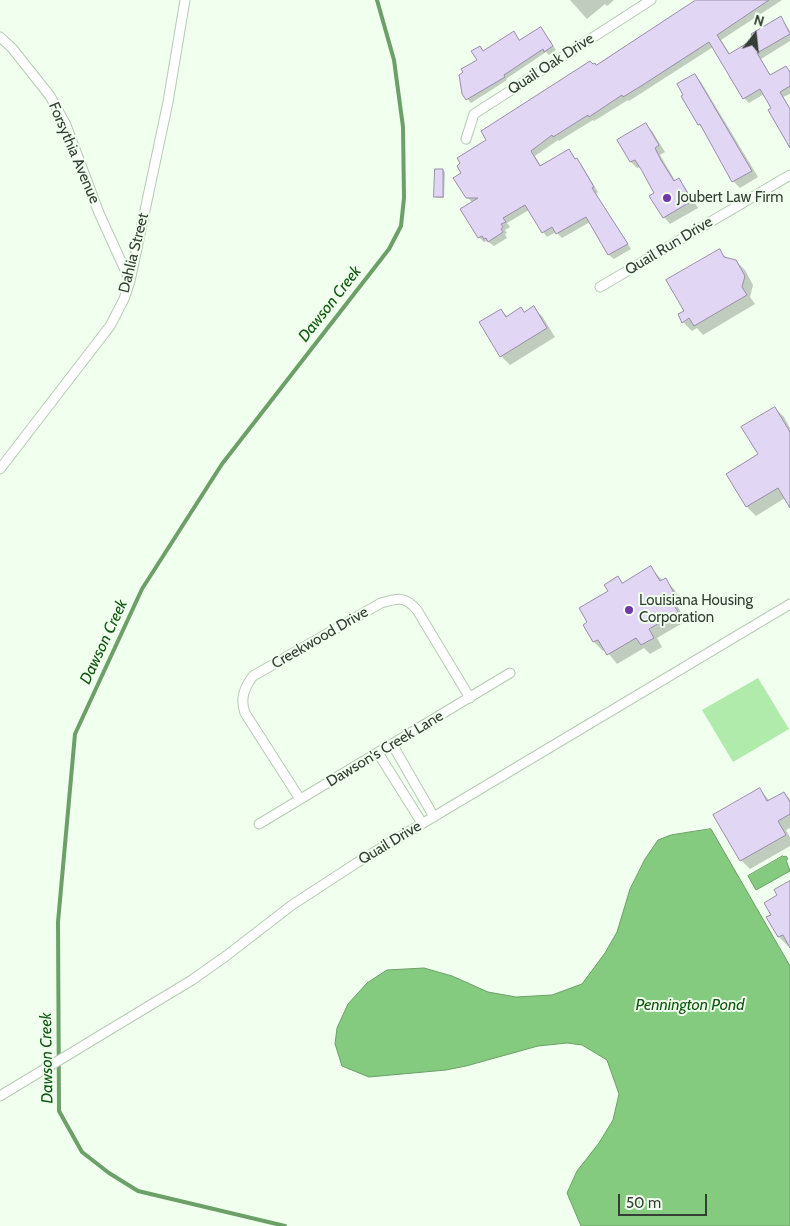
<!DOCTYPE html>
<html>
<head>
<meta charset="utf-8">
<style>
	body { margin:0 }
	#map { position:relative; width:790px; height:1226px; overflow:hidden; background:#f0ffee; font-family:Cabin,sans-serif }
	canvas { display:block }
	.north { position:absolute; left:730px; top:10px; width:50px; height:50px; -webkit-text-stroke:4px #f0ffee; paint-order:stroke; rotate:16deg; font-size:14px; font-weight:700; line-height:20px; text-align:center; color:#353e34 }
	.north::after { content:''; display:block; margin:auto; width:18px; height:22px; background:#353e34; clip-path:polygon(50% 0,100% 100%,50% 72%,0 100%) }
	.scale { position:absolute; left:618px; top:1194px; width:89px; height:22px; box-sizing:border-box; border:2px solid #353e34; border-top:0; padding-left:6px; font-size:15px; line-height:18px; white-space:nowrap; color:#353e34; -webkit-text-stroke:4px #f0ffee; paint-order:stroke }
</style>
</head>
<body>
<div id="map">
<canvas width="790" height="1226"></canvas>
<div class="north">N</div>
<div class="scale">50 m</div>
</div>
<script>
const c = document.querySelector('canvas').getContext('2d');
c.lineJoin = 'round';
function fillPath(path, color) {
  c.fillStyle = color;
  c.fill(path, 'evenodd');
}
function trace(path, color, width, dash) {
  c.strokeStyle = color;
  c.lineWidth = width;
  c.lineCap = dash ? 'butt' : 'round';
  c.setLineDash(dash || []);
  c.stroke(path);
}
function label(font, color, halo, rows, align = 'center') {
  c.font = font + ' Cabin,sans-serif';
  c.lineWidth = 4;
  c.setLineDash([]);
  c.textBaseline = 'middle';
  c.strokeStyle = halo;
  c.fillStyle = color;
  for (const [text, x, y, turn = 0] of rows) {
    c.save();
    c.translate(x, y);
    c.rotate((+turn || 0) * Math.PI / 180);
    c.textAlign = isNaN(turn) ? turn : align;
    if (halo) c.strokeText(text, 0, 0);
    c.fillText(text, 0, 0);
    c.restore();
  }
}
const green = new Path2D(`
	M758,678L789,729L733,762L702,710Z`);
const water = new Path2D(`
	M711,829L790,966V1226H581L567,1193L577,1171L599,1143L613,1120L619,1094L607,1060L582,1045L567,1043L538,1046L466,1066L446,1070L369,1077L342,1066L335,1044L337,1028L348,1004L367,983L387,970L424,968L452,976L488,992L516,997L552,995L582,984L605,953L617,932L630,889L645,859L658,840L671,835Z
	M783,856L784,857L786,856L788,859L786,860L790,871L756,890L748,876Z`);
const shadow = new Path2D(`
	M570,0H614L607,6L605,4L587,19Z
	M699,0H782L721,40L730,54L755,39L780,18L785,23L790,31V41L761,59L771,76L786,67L790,71V94L783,97L790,108V144L764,94L749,103L744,98L713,47L629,101L628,100L594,121L593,120L559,141L558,140L535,156L542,167L568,151L581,164L598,192L596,194L631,249L614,259L609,255L590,222L562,238L556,232L547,237L543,232L529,210L507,223L510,227L505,230L507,233L505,234L507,238L494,246L487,241L484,242L479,237L473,203L467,197L463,173L488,140L593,65L596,66Z
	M541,28L556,50L549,55L546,52L506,79L507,80L471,103L467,99L479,60L484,52L514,33L520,41Z
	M695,75L701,82L758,177L740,188L733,181L704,130L699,125L683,96Z
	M645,124L652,131L665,152L660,155L676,182L678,180L685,187L698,208L670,224L664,217L656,193L640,167L637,168L631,162L618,141Z
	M443,170L445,172L444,198H437L435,196Z
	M719,251L728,259L736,261L745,270L753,285L750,297L755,304L703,335L697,328L692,331L683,322L686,311Z
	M533,307L542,316L555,337L510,365L501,356V310L508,317L521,309L525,313Z
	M775,408L784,417L790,428V506L785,498L756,516L747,507L728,474L760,455Z
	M651,568L663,581L665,580L674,589L683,604L678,607L686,621L657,638L662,647L650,654L644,648L617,664L605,649L603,651L594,642L589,623L618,578L624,584Z
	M760,790L770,801L784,793L790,799V828L786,830L790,837V846L750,869L741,860Z
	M790,883V945L788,946L779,937L768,918L772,916L779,896Z`);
const stream = new Path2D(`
	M285,1226L138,1191L109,1173L82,1152L59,1111L58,922L75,734L142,589L222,464L389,249L401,226L404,198L403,127L394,60L377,0`);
const building = new Path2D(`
	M696,0H769L717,35L729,54L754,39L751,34L781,16L790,34L757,53L770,75L786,66L790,72V86L780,92L790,109V148L768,110L771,108L760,89L743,99L709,42L641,86L623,97L622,95L589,117L588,115L553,137L552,135L531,151L540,166L569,149L575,159L577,158L594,187L592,188L628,244L608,255L586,217L556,234L552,227L542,233L525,205L503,218L506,222L501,224L503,227L501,229L503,232L488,242L486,238L484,239L482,236L478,238L460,209L478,198H466L453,178L461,173L457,166L460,163L457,158L486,140L481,131L590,61L593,64L595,63L596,65Z
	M541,27L553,46L544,52L543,49L504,75L505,77L466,100L462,94L459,75L463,72L461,69L477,60L471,51L480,46L483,51L514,31L519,40Z
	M695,74L752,171L732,182L706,135L700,124L698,125L681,96L683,95L677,84Z
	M646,123L659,145L655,148L661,160L674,181L679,178L692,201L663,218L649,196L654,193L642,171L635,160L630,162L617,140Z
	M435,169H443V197H434Z
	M720,249L724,257L736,260L745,276L742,287L747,295L694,326L689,318L682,323L678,314L684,311L666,280Z
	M534,306L547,328L500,357L479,322L501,309L506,317L521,307L524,312Z
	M775,407L790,432V508L778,488L746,507L726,474L758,454L741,427Z
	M651,566L660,581L666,578L675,595L670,598L678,612L649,629L654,638L641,645L636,638L607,655L598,640L593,642L583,625L587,622L579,608L608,591L604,585L618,576L622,583Z
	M760,788L767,801L784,792L790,802V814L778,821L786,835L740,861L713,815Z
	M790,881V948L783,935L778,937L766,917L771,915L764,903L777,895L774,890Z`);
const street = new Path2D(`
	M0,37L12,48L50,96L66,125L99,213L130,281
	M466,139L474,114L651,0
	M600,287L790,175
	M0,469L110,326L124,299L130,281L168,102L185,0
	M392,744L434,817
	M378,753L422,823
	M300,799L245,713C240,699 244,688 253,676L381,603C398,598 405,596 417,610L470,698
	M259,824L510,673
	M0,1096L192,980L226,956L292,905L358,862L790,604`);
const markers = [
	[667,198,5,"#7236ac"],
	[629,610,5,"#7236ac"]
];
const streetNames = [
	["Quail Oak Drive",551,64,-33],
	["Forsythia Avenue",74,153,67],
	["Quail Run Drive",669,246,-31],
	["Dahlia Street",134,253,-76],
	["Creekwood Drive",320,638,-30],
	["Dawson's Creek Lane",385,749,-31],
	["Quail Drive",390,843,-31]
];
const poiNames = [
	["Joubert Law Firm",677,198],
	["Louisiana Housing",639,601],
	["Corporation",639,618]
];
const waterNames = [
	["Dawson Creek",330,304,-52],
	["Dawson Creek",104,642,-65],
	["Pennington Pond",690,1005],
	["Dawson Creek",47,1058,-91]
];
fillPath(green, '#b0ebab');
fillPath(water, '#84ca7f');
trace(water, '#6ca068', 1);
fillPath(shadow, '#0003');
trace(stream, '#6ca068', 4);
fillPath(building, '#e2d6f5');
trace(building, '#998eaa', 1);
trace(street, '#b4ccb2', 11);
trace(street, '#fff', 9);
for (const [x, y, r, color] of markers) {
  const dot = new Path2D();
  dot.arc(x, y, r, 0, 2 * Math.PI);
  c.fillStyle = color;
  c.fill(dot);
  trace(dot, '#f0ffee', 2);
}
label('15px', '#353e34', '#f0ffee', streetNames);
label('15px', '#353e34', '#f0ffee', poiNames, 'left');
label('italic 16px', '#0f570e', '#f0ffee', waterNames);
</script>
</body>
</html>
